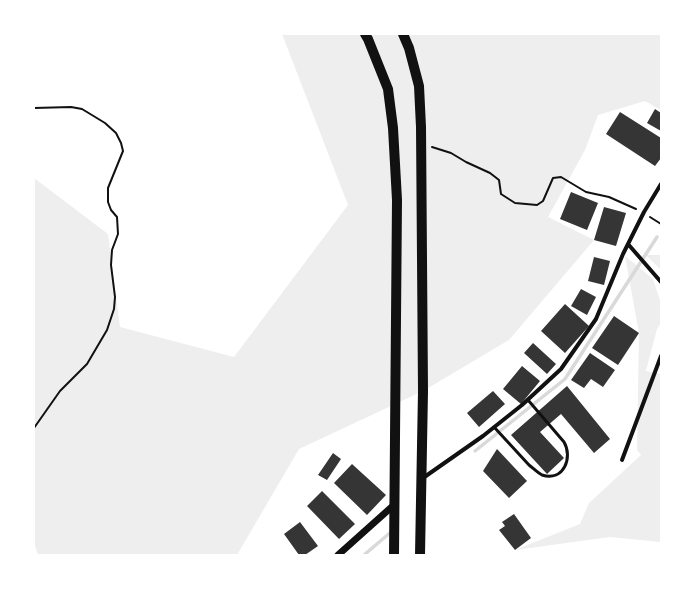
<!DOCTYPE html>
<html>
<head>
<meta charset="utf-8">
<style>
	body { margin:0 }
	#map { position:relative; width:695px; height:589px; overflow:hidden; background:#fff; font-family:"Source Sans 3",sans-serif }
	canvas { display:block }
	.frame { position:absolute; inset:0; border:35px solid #fff; pointer-events:none }
</style>
</head>
<body>
<div id="map">
<canvas width="695" height="589"></canvas>
<div class="frame"></div>
</div>
<script>
const c = document.querySelector('canvas').getContext('2d');
c.lineJoin = 'round';
function fillPath(path, color) {
  c.fillStyle = color;
  c.fill(path, 'evenodd');
}
function trace(path, color, width, dash) {
  c.strokeStyle = color;
  c.lineWidth = width;
  c.lineCap = dash ? 'butt' : 'round';
  c.setLineDash(dash || []);
  c.stroke(path);
}
const green = new Path2D(`
	M282,34H661V110L645,101L598,115L585,150L548,217L594,240L509,340L423,391L299,449L237,555H38L34,543V178L108,234L120,327L234,357L348,205Z
	M646,255H661V270Z
	M625,256L653,279L661,303V323L657,329L646,371L661,374V542L610,537L515,550L580,524L589,503L641,455L637,450L639,333Z`);
const stream = new Path2D(`
	M475,451L565,379L657,237
	M364,555L391,532`);
const building = new Path2D(`
	M655,109L661,113V131L647,123Z
	M620,112L661,138V158L655,166L606,134Z
	M571,192L598,203L587,230L560,219Z
	M604,207L626,213L616,246L594,240Z
	M594,257L610,261L604,285L588,281Z
	M581,289L596,297L587,315L571,306Z
	M565,304L589,326L565,353L541,331Z
	M614,316L639,333L618,365L592,348Z
	M533,343L556,364L547,374L524,353Z
	M590,353L615,370L603,387L591,379L584,388L571,380Z
	M522,366L540,381L521,404L503,389Z
	M567,386L610,439L594,453L561,414L540,432L564,458L547,474L511,435Z
	M493,391L505,404L479,427L467,413Z
	M497,449L527,481L509,498L483,471Z
	M333,453L341,459L327,480L318,475Z
	M352,464L386,495L367,515L334,483Z
	M322,491L355,524L339,539L307,506Z
	M514,514L531,538L515,550L499,530L505,526L502,522Z
	M300,522L318,546L305,555H299L284,534Z`);
const path = new Path2D(`
	M34,108L71,107L82,109L105,123L116,133L121,143L123,151L108,188V202L111,210L117,217L118,234L112,250L111,265L115,297L114,309L107,330L87,364L60,391L34,428
	M432,147L451,153L466,162L490,173L499,180L501,194L515,203L537,205L543,201L553,178L561,177L586,192L609,197L636,209
	M650,217L661,224`);
const service = new Path2D(`
	M494,427L529,465C533,468 538,473 542,475C564,482 573,457 564,442L528,400`);
const minor = new Path2D(`
	M628,244L661,282
	M622,460L661,356
	M423,478L483,436L522,405L561,369L596,319L623,254L644,212L661,184`);
const tertiary = new Path2D(`
	M338,555L395,504`);
const primary = new Path2D(`
	M365,34L368,39L388,89L393,128L397,200L394,555
	M403,34L409,48L419,86L421,127L423,391L420,555`);
fillPath(green, '#eee');
trace(stream, '#d9d9d9', 3.5);
fillPath(building, '#353535');
trace(path, '#111', 2);
trace(service, '#111', 3);
trace(minor, '#111', 4);
trace(tertiary, '#111', 7);
trace(primary, '#111', 10);
</script>
</body>
</html>
